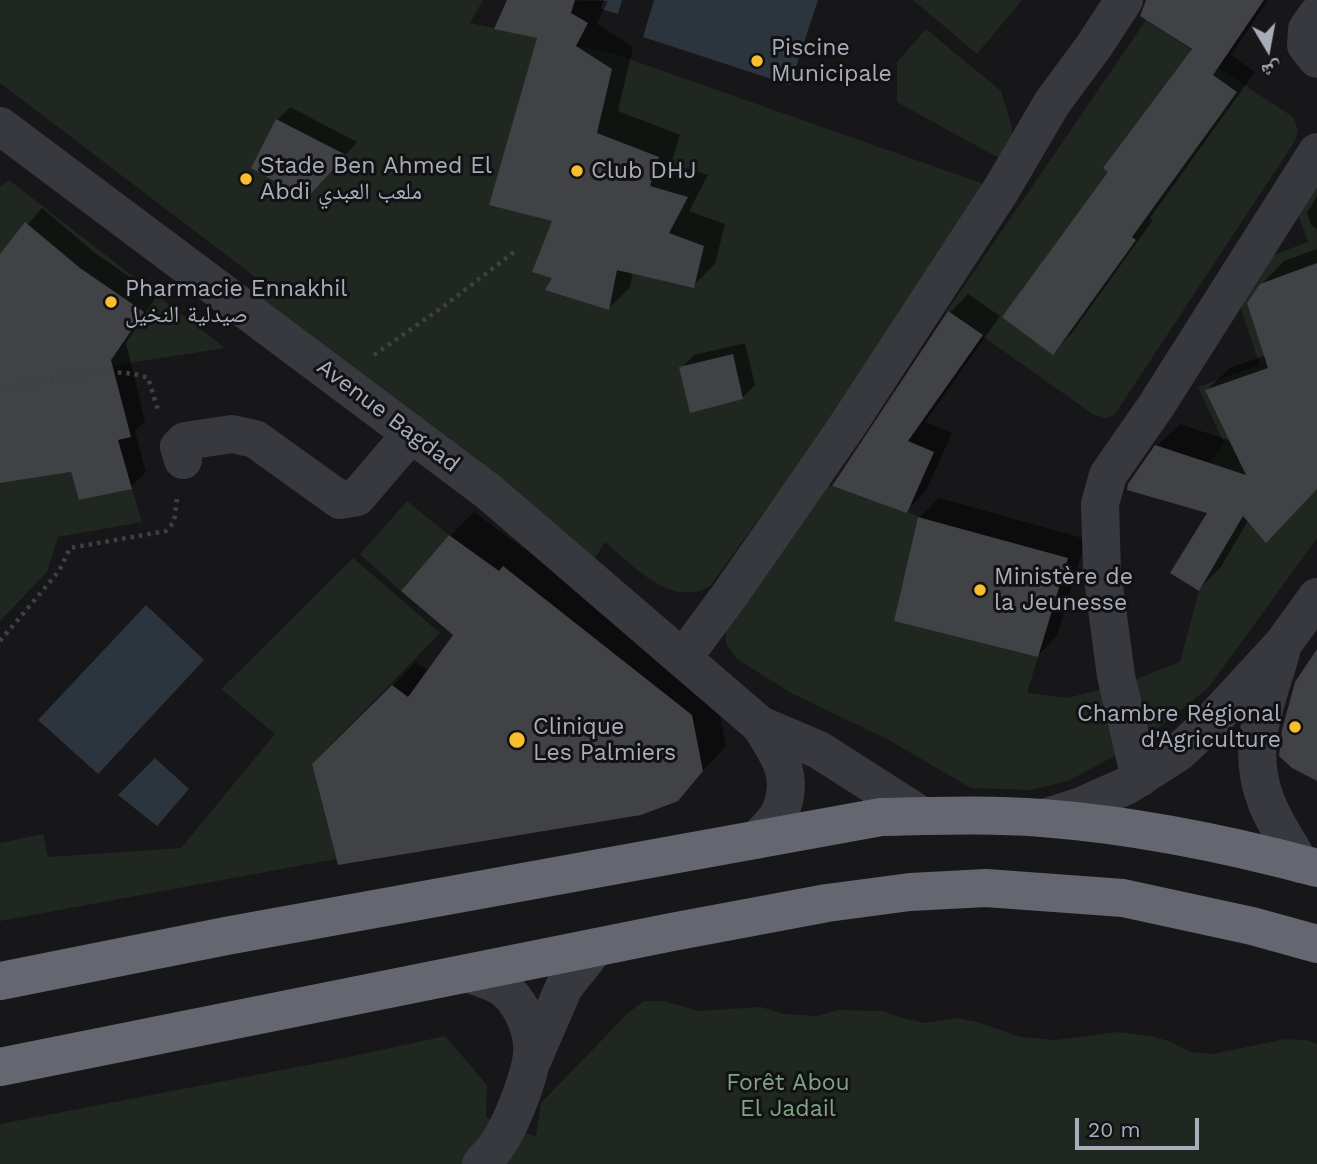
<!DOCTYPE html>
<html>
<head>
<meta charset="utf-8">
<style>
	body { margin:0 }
	#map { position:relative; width:1317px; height:1164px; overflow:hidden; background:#171719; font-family:"Work Sans","Noto Naskh Arabic",sans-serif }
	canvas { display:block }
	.north { position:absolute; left:1233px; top:14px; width:70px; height:70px; -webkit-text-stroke:5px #121214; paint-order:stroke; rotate:170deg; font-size:19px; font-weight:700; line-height:28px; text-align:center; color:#a9adba }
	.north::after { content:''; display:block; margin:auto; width:24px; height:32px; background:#a9adba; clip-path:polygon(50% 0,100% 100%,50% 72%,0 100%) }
	.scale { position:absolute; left:1075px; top:1118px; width:124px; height:32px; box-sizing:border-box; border:4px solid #a9adba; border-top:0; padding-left:9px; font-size:21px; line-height:24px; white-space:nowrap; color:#a9adba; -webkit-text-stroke:5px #121214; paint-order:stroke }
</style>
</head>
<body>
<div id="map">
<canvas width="1317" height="1164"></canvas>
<div class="north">ش</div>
<div class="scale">20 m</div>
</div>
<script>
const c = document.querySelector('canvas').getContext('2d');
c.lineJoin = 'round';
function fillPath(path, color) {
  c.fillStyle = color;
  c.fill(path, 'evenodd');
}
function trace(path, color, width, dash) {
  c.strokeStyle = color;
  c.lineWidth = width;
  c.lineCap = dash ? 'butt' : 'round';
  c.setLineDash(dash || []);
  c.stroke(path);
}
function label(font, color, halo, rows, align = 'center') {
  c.font = font + ' "Work Sans","Noto Naskh Arabic",sans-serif';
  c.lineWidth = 6;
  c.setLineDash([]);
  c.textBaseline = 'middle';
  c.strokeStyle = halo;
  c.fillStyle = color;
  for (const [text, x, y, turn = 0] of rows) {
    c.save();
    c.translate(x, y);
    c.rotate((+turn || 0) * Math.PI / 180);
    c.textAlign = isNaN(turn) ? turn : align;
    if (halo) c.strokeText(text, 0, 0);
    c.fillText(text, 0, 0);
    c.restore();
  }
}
const green = new Path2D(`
	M0,0H483L470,23L612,53L1001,190L827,424L710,586C671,609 634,566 605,542L589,567L255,299L267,286L0,83Z
	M913,0H1022L977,54Z
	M1146,20L1293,117L1298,130L1295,141L1115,414L1107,418L1094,415L947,311Z
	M926,29L1001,91L1011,124L1015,167L897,102V62Z
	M1317,177V538L1209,687L1144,740L1068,781L1030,790L971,788L887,739L791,693L737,659L726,643V629L828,485L918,516L895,621L1038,657L1027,693L1067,698L1129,682L1180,662L1199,591L1243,516L1197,477L1224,443L1198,387L1260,365L1235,292L1252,263L1308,242L1292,198Z
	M9,180L225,348L0,383V187Z
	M71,472L79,500L132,489L142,522L58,537L47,572L0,621V483Z
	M407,501L449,535L401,591L360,554Z
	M353,558L440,633L312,764L336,859L0,921V843L43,834L48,857L181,848L275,734L221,689Z
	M644,1001H664L698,1011L761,1007L784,1014L818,1016L838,1010L884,1011L899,1017L925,1023L956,1018L977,1022L1021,1037L1055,1040L1118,1032L1150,1036L1169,1041L1191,1052L1213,1054L1285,1039L1307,1040L1317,1044V1164H0V1124L344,1058L445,1036L487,1085L486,1117L536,1137L541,1103L628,1013Z`);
const water = new Path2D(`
	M604,0H622L618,14L601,9Z
	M654,0H818L790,85L643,37Z
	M146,605L204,660L98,774L38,720Z
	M155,758L189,789L157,826L118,795Z`);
const shadow = new Path2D(`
	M509,0L608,1L597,24L633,47L618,111L680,135L671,164L708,175L689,211L725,224L715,264L693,286L633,272L630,287L609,308L555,277L554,220L539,37Z
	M1162,0H1268L1231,55L1255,72L1150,218L1153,220L1072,333L1053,352L1111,172L1194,48Z
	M290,107L357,142L319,184L253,167L277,120Z
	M1317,196V229L1311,225L1307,213Z
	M42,208L95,253L157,296L126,343L145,421L135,431L146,472L131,487L73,470L0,481V257Z
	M1317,249V488L1249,519L1221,567L1199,589L1209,512L1157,446L1180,424L1231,441L1207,390L1230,368L1266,355L1261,285L1284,261Z
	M968,294L1000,316L925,422L952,433L926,491L906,511L835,485L949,313Z
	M745,343L755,385L742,398L681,368L694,355Z
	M939,498L1086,539L1057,636L1038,655L896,620L920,517Z
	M474,512L523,548L528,544L715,691L726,746L677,799L314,765L416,662L429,672L456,634L404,590L450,536Z`);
const building = new Path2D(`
	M507,0H575L571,13L588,23L576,46L612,69L597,133L659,157L650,186L688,197L669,233L704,246L694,288L617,270L609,310L545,290L552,278L532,272L552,221L489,205L537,38L494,29Z
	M1146,0H1264L1213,75L1237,92L1132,237L1136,240L1053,355L1002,317L1108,172L1103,168L1192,49L1140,16Z
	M276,119L346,155L306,199L251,168Z
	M25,222L80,268L144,312L111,360L131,437L118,440L132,489L79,500L71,472L0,483V254Z
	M1317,263V489L1266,543L1243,516L1199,591L1170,573L1207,513L1127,490L1128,484L1155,445L1246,475L1205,390L1268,368L1247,303L1260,284Z
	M948,311L983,335L908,441L934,452L907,513L832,486Z
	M733,354L743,399L690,413L679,367Z
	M918,517L1068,558L1038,657L894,621Z
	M449,535L499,571L503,566L692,715L703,771L678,801L641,815L338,865L312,764L392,685L408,697L453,635L401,591Z
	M1317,649V781L1292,768L1279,756L1282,730L1295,682Z`);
const path = new Path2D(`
	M374,355L444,306L518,249
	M0,389C38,383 113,363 148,378L158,410
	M0,641L59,571L70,548L166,531L174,522L177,499`);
const minor = new Path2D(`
	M1317,15L1307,29L1306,45L1317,59
	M0,126L489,492L760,725C779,755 796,778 779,814C774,823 764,832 757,840
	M183,460L179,447L185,441L232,434L255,439L340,500L357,497L411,434
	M1281,652C1266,705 1245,746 1266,801C1274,823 1289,843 1300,864
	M683,658L729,596L845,429L1001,190L1052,103L1094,46L1124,0
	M760,725L819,750L922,816
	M1140,778L1116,676L1102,571L1100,504L1108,475L1156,406L1317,152
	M1044,818L1081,806L1126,786L1179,752L1212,721L1283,644L1317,597
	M468,973C478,978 493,981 503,988C519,1000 530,1023 532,1043C535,1068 510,1128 495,1148C491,1154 485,1159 481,1164
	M532,1061L564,987L596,947`);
const highway = new Path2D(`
	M0,981L226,936L881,817C935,816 989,814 1042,818C1134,825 1228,844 1317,868
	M0,1067L672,932L827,903L910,892L986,888L1123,898L1252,926L1317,944`);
const markers = [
	[757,61,7,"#f9be2f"],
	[577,171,7,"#f9be2f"],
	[246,179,7,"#f9be2f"],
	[111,302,7,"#f9be2f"],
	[980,590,7,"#f9be2f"],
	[1295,727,7,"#f9be2f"],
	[517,740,9,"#f9be2f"]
];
const poiNames = [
	["Piscine",771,48],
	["Municipale",771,74],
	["Stade Ben Ahmed El",260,166],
	["Abdi ملعب العبدي",260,192],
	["Club DHJ",591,171],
	["Pharmacie Ennakhil",125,289],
	["صيدلية النخيل",125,315],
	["Ministère de",994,577],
	["la Jeunesse",994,603],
	["Chambre Régional",1281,714,"right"],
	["d'Agriculture",1281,740,"right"],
	["Clinique",533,727],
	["Les Palmiers",533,753]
];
const streetNames = [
	["Avenue Bagdad",388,416,37]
];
const parkNames = [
	["Forêt Abou",788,1083],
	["El Jadail",788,1109]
];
fillPath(green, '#1f2720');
fillPath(water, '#2c353e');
fillPath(shadow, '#0007');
fillPath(building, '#414246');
trace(path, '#3e4045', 4.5, [3.5, 5]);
trace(minor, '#38393e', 38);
trace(highway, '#646670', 38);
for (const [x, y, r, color] of markers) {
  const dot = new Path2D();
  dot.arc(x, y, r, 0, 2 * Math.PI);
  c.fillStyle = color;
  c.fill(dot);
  trace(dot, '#121214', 2.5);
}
label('23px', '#a9adba', '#121214', poiNames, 'left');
label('23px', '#a9adba', '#121214', streetNames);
label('23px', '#7fa583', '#121214', parkNames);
</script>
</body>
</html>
